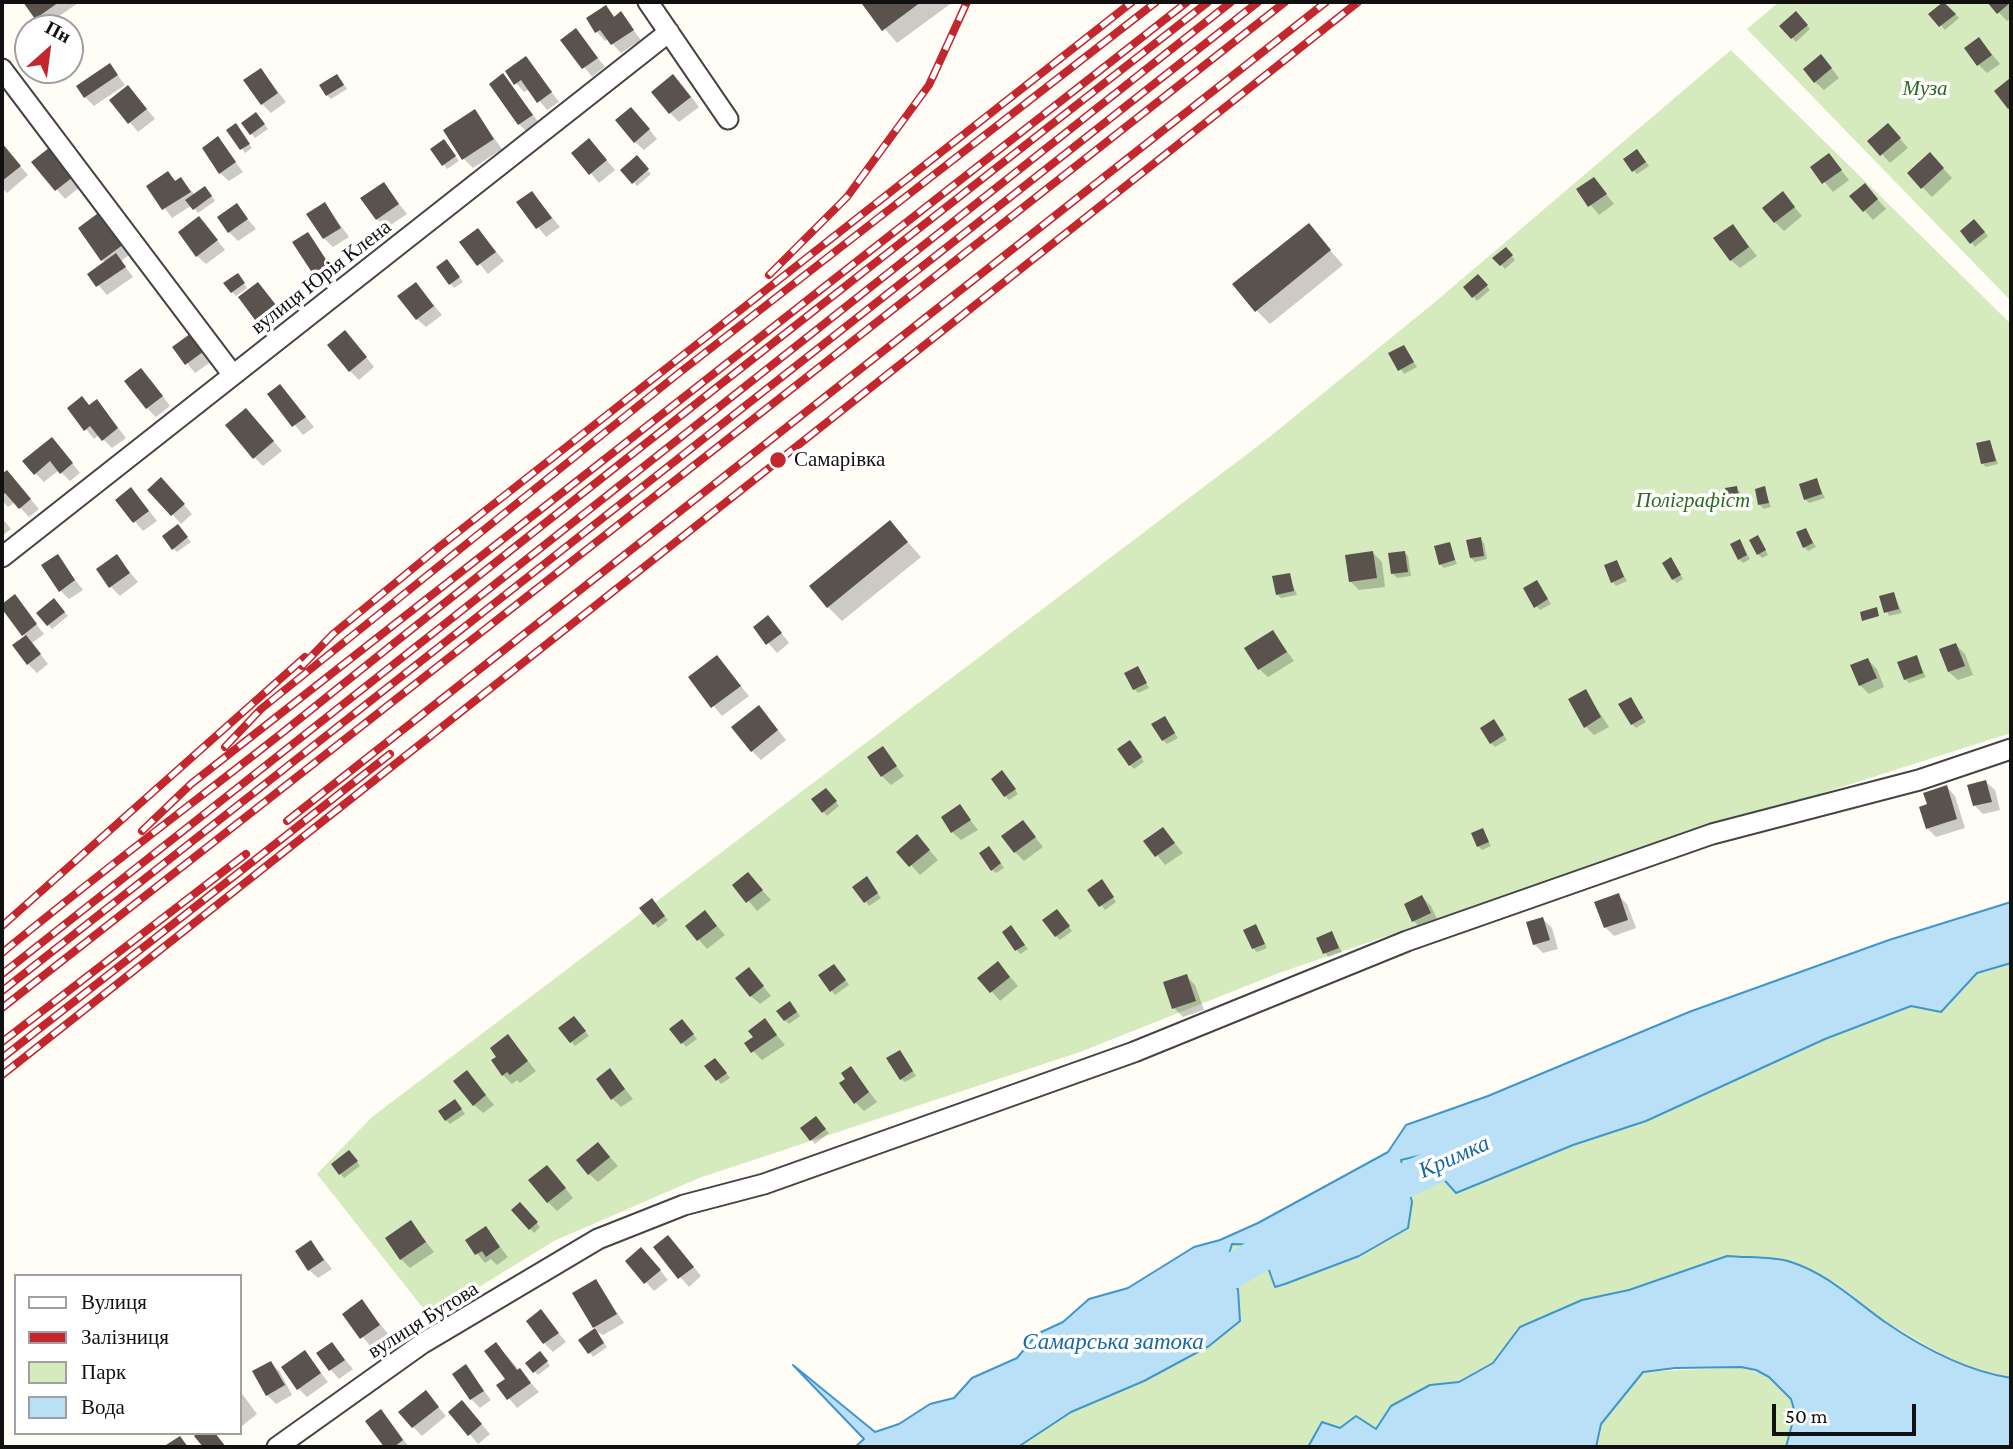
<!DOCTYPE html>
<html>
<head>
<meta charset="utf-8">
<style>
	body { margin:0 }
	#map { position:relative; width:2013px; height:1449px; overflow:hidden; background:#fffdf5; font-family:"Crimson Pro",serif }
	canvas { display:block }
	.frame { position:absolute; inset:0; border:4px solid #111; pointer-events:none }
	.legend { position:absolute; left:14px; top:1274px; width:228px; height:161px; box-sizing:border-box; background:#fff; border:2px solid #a0a0a0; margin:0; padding:9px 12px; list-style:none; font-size:21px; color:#111 }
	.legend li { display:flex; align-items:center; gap:14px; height:35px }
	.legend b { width:35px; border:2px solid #a0a0a0 }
	.north { position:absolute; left:14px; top:14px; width:70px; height:70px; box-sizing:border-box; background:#fff; border:2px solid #a0a0a0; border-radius:50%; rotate:28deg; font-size:19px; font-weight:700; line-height:28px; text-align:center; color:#111 }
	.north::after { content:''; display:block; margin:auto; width:24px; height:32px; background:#c4262e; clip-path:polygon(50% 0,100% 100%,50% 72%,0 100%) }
	.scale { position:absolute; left:1772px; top:1404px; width:144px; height:32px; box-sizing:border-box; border:4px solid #111; border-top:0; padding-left:9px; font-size:21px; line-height:24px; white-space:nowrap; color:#111; -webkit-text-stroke:5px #fff; paint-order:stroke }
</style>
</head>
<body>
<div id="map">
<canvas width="2013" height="1449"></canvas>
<div class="frame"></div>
<ul class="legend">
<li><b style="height:9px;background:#fff"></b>Вулиця</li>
<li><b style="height:9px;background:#c4262e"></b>Залізниця</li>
<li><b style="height:19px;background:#d5ebbd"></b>Парк</li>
<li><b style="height:19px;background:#b9e0f7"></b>Вода</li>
</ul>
<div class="north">Пн</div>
<div class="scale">50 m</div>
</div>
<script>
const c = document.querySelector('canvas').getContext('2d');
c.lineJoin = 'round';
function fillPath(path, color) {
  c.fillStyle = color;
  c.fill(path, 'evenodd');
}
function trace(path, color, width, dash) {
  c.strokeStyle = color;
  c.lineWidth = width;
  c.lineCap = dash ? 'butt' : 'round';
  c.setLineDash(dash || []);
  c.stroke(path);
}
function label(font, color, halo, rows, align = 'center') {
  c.font = font + ' "Crimson Pro",serif';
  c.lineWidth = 7;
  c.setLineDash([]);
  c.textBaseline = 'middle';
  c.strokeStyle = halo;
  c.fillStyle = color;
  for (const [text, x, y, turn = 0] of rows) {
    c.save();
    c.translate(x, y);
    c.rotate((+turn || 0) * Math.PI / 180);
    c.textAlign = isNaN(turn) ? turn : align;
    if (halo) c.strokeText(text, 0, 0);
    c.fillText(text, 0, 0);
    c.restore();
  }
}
const green = new Path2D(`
	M1779,2H2011V301L1747,29Z
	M1731,50L2011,324V733L1562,876L1279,973L1080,1052L699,1178L554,1241L430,1317L317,1174L372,1117L1267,439L1435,302Z
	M2011,963V1378L1979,1373L1936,1351L1886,1322L1836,1283L1789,1262L1727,1256L1629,1290L1582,1300L1520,1327L1493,1363L1459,1382L1430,1385L1391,1406L1376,1429L1340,1428L1322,1422L1308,1447H1018L1071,1412L1144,1381L1209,1346L1222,1278L1232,1244L1260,1245L1274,1287L1412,1202L1401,1160L1422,1155L1457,1193L1573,1145L1646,1121L1825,1039L1911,1006L1942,1012L1977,973Z
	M1741,1367C1761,1371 1797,1389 1795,1415C1794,1425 1789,1437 1786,1447H1596L1601,1424L1643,1372Z`);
const water = new Path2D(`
	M2011,902V963L1977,973L1941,1012L1911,1006L1825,1039L1646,1121L1573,1145L1456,1193L1422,1155L1401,1160L1412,1202L1408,1228L1359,1256L1285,1284L1275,1287L1260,1245L1232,1244L1222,1278L1238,1289L1240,1321L1209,1346L1144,1381L1071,1412L1018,1447H855L864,1439L793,1365L875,1432L899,1424L930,1404L954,1398L972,1378L1017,1358L1037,1334L1063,1322L1089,1299L1128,1288L1194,1247L1220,1240L1258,1223L1388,1152L1406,1125L1488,1096L1689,1012L1889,940Z
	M1727,1256C1747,1258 1772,1256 1791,1262C1828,1274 1854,1300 1885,1322C1923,1348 1966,1371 2011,1378V1447H1786L1795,1413L1791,1399L1769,1377L1756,1370L1741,1367L1675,1368L1643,1372L1601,1424L1596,1447H1308L1322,1422L1340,1428L1356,1416L1376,1429L1391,1406L1430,1385L1459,1382L1493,1363L1520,1327L1582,1300L1629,1290Z`);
const shadow = new Path2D(`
	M27,2H76L78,3L45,26Z
	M868,2H953L897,43L864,4Z
	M1945,2L1959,18L1945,30L1931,14Z
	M1989,2H2011V18L2007,21Z
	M605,7L615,17L621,14L641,40L621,53L608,39L605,41L597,32Z
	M1796,13L1810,29L1796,42L1781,26Z
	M576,31L605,67L592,77L563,40Z
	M1979,39L2000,64L1987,73L1978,64Z
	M526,58L559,102L547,110L530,89L524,92L516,83Z
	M110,65L125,85L94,106L85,97Z
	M1829,65L1839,78L1824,90L1815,82Z
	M261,70L286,102L271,113L262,104Z
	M503,76L540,124L528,133L519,124Z
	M341,80L347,89L331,99L327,95Z
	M682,85L699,107L679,122L670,113Z
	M128,87L155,119L138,132L111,100Z
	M475,112L502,149L473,168L464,159Z
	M260,118L268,129L255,138L244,124Z
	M640,118L657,139L644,150L635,142Z
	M229,130H239L252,148L245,153Z
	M1897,135L1908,148L1890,163L1882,154Z
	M218,139L243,172L229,181L220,173Z
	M448,145L459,161L447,169L433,149Z
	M2,146L28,175L7,193L2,188Z
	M598,150L615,170L599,183L574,153Z
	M1641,155L1649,166L1637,174L1634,171Z
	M1829,155L1849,180L1833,192L1812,167Z
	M636,158L651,174L637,186L622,170Z
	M34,162L85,183L65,199Z
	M1939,164L1952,178L1932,197L1909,174Z
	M168,174L177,182L181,179L195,195L209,192L215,201L198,213L192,205L172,218L148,186Z
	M1594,179L1614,204L1599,215L1578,190Z
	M384,185L407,214L386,228L377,219Z
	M532,193L560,227L546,237L519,203Z
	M1873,194L1886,209L1873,220L1852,196Z
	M1791,203L1802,216L1784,231L1775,222Z
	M325,204L349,237L333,247L324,238Z
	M236,205L256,229L238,241L229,232Z
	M100,214L132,253L121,261L133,277L107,295L89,274L105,262L102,260Z
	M199,218L225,250L206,264L197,256Z
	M1308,225L1343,265L1270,324L1256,310Z
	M1978,225L1988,236L1975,247L1962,231Z
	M1733,226L1757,256L1740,268L1731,260Z
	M478,230L504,261L488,274L462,242Z
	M308,234L336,274L323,282L294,242Z
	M1506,249L1515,260L1505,269L1495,258Z
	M451,265L463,282L454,288L438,268Z
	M1478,276L1490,290L1477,301L1465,287Z
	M241,279L247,288L236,296L232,292Z
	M258,284L283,315L265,328L240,298Z
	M416,284L442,315L426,327L417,319Z
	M193,333L215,359L195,373L174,347Z
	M353,341L374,367L359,380L350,371Z
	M1404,347L1417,367L1404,374L1391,354Z
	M150,379L170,406L156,417L147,408Z
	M280,386L314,427L303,435L269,394Z
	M90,407L105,411L126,438L112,448L99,435L94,439L69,408Z
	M255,419L282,451L263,466L254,457Z
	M1990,442L1998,464L1986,467L1982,463Z
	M61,449L80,473L70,481L59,470L44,482L35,473Z
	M7,472L39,509L29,517L15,502L8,507L2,500V476Z
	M1816,480L1825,498L1809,503L1805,499Z
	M1736,488L1740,492L1743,509L1733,510L1729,506Z
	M1764,488L1771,507L1764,509L1760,505Z
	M170,489L192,514L181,524L150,490Z
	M140,499L157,521L143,531L117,500Z
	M2,518L11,529L2,536Z
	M890,522L921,557L842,621L828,607Z
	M181,530L191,542L177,552L173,548Z
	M1806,530L1816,547L1808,551L1804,547Z
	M1480,539L1484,543L1487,559L1475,562L1471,558Z
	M1739,541L1750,559L1743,563L1739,559Z
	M1761,541L1768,555L1762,558L1758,554Z
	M1449,543L1457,564L1444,568L1440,564Z
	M1404,552L1408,556L1411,576L1397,578L1393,574Z
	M1373,553L1382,562L1385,587L1359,590L1350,581Z
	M57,556L83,590L69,599L60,590Z
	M116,556L138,582L120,596L111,587Z
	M1671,559L1683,579L1677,583L1673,579Z
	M1617,562L1627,581L1616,586L1613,582Z
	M1289,575L1297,595L1281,598L1277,594Z
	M1537,582L1551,604L1540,610L1536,606Z
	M1894,594L1902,613L1889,616L1887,611Z
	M14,597L44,634L32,643L48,664L37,673L28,664L25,637L2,607Z
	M58,604L68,616L52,629L39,613Z
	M777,627L789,643L777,653L755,628Z
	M1273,632L1294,661L1268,677L1259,669Z
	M1956,645L1965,654L1973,675L1958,680L1949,672Z
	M717,657L749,696L722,716L690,677Z
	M1916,657L1926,677L1909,683L1905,679Z
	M1868,660L1877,669L1884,687L1869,694L1860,685Z
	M1137,668L1149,688L1138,693L1134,689Z
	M1585,691L1609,727L1594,735L1585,726Z
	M1631,699L1646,722L1636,728L1632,724Z
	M767,716L786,740L761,760L752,751Z
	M1165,718L1178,738L1167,744L1163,740Z
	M1494,721L1507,740L1495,747L1491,743Z
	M1134,746L1144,762L1134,769L1130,765Z
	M882,748L904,776L891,785L882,776Z
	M1006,777L1018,794L1009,800L1005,796Z
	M1986,782L1995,790L2000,810L1983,814L1975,806Z
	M1947,787L1955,796L1965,828L1936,837L1927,828L1929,805Z
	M830,794L839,806L827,816L814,800Z
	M960,807L978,830L961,840L952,832Z
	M1023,822L1043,847L1024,861L1015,852Z
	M1163,829L1183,853L1165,865L1146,841Z
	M1482,830L1491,846L1482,850L1478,846Z
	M925,845L938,860L920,875L899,852Z
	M993,852L1004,868L996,873L992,870Z
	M748,874L771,900L757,911L735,885Z
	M870,883L881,898L869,906L854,887Z
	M1105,885L1116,902L1105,910L1089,890Z
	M1618,895L1627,904L1636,928L1614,936L1605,927Z
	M1422,897L1431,906L1439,923L1423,930L1414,921L1406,905Z
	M655,905L668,920L658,928L642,909Z
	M705,912L725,935L707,949L687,926Z
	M1061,915L1072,931L1060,940L1056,936Z
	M1543,919L1552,928L1558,949L1543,953L1534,944Z
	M1256,926L1267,948L1257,952L1253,948Z
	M1015,931L1028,949L1020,954L1004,933Z
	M1332,933L1342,952L1328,957L1318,939Z
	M998,963L1018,986L1000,1001L980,978Z
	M749,969L771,996L760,1004L751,996Z
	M838,970L849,985L835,995L820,976Z
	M1186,976L1195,985L1204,1010L1183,1017L1174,1008Z
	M794,1007L800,1016L789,1024L785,1020Z
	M765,1021L785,1045L762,1060L753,1051L755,1037Z
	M578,1022L589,1036L575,1046L561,1029Z
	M686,1025L697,1039L686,1047L672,1029Z
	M508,1036L536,1071L520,1083L517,1080L512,1084L503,1075Z
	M903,1056L916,1076L905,1082L901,1079Z
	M719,1064L730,1078L721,1084L707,1066Z
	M851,1068L877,1102L864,1111L855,1102L848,1079Z
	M618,1080L633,1099L621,1107L612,1098Z
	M475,1082L494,1105L483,1113L474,1105Z
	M459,1105L465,1114L450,1124L446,1120Z
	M819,1122L829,1133L815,1144L802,1128Z
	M598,1144L618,1166L598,1182L589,1174Z
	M353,1156L360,1166L344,1178L333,1165Z
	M556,1176L573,1198L557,1211L548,1202Z
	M520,1205L540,1227L534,1233L513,1210Z
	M411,1223L434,1252L410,1268L401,1259Z
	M485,1228L508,1257L497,1265L491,1259L485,1263L467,1241Z
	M311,1242L332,1269L318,1278L309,1270Z
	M677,1246L701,1276L689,1287L655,1248Z
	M650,1258L668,1280L654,1291L646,1282Z
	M596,1281L624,1323L603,1335L596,1331L607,1347L593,1357L580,1340L597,1329L594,1327Z
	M362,1302L388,1334L371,1347L344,1314Z
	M541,1312L566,1342L553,1352L544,1343Z
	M332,1344L353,1369L339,1379L331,1370Z
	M496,1344L539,1392L517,1408L499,1386L507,1380Z
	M305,1352L328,1382L307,1397L298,1388Z
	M544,1357L550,1366L538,1375L534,1371Z
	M271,1363L280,1372L292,1395L276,1404L267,1395Z
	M466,1367L491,1400L480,1408L471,1399Z
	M240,1391L257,1414L242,1426L240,1423Z
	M434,1402L446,1416L422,1436L413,1427Z
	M380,1412L389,1420L409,1447H386L367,1421Z
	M451,1412H471L490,1434L478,1444Z`);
const river = new Path2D(`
	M1363,1200L1477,1147
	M1182,1299L1304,1230`);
const building = new Path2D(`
	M23,2H59L35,19Z
	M865,2H921L882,31L862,4Z
	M1943,2L1956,14L1939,27L1928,14Z
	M1987,2H2011L1997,14Z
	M606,5L614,17L621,11L634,30L611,45L600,30L595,33L586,18Z
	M1796,11L1808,25L1791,39L1779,26Z
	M576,28L598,58L582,69L560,40Z
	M1979,37L1992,55L1977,66L1964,48Z
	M1821,54L1832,68L1814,83L1803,69Z
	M526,56L552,92L537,103L521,80L514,85L505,71Z
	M110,63L118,75L84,98L76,86Z
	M261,68L278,93L261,105L243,80Z
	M503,73L533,115L518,125L489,84Z
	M337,74L344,85L326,96L319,85Z
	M673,74L691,97L669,114L651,92Z
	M2010,78L2011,107L2008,109L1994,91Z
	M128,85L147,109L128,124L109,100Z
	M631,107L650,129L634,143L615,120Z
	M475,109L494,139L462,160L443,130Z
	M256,112L265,124L250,135L241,123Z
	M236,123L250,144L240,150L226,130Z
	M1888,123L1901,138L1880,156L1867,141Z
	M218,136L236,162L219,174L202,148Z
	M589,138L607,160L589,175L571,153Z
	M444,139L456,156L442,166L430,149Z
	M2,143L21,166L2,181Z
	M54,144L78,173L55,191L31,162Z
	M1637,149L1646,162L1632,172L1623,159Z
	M1930,152L1944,168L1921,189L1907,173Z
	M1829,153L1842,170L1822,184L1810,167Z
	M637,155L649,169L632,184L620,170Z
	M168,171L175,181L181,177L191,192L162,210L146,186Z
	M1594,177L1607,194L1588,207L1576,189Z
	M384,182L399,204L376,220L360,198Z
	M1865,183L1878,199L1863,212L1849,196Z
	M205,186L212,196L193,210L185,200Z
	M532,191L552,218L536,229L516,202Z
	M1783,191L1795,207L1774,223L1762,208Z
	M325,202L341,228L323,239L306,214Z
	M237,203L248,219L228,233L217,217Z
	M101,211L124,244L101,261L78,228Z
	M199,216L218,240L196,257L178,232Z
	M1974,219L1985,232L1970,244L1960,231Z
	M1309,223L1331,250L1255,312L1232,284Z
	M1733,224L1749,247L1730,261L1713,238Z
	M478,228L496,252L477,266L459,242Z
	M308,232L329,264L313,274L292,242Z
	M1506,247L1513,255L1500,266L1492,258Z
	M116,253L126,267L96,287L87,274Z
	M447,259L460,277L449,285L436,267Z
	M238,273L245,283L231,293L223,283Z
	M1478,274L1488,285L1472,298L1463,287Z
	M258,282L276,305L255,320L238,297Z
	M416,282L434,306L416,320L397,296Z
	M345,330L367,357L349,372L327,345Z
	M194,331L207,349L185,365L172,347Z
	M1404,345L1414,362L1398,371L1388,353Z
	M141,368L163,396L146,409L124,381Z
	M280,384L306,417L292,427L267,394Z
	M82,396L89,405L97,399L118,428L102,441L90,426L84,431L67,408Z
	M246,408L274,441L253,459L225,425Z
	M52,437L73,463L60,474L50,461L34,475L22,461Z
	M1990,440L1996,461L1981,464L1976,443Z
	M7,470L31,499L19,509L5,493L2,496V474Z
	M161,477L185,504L171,516L147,490Z
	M1817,478L1822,494L1804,500L1799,484Z
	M1737,486L1740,505L1728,507L1725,488Z
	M1765,486L1769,503L1758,505L1755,489Z
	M131,487L149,511L133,523L115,500Z
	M890,520L908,542L827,608L809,586Z
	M178,524L188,537L172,550L162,536Z
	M1806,528L1813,543L1803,548L1796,532Z
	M1758,535L1766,550L1757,555L1749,540Z
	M1481,537L1484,556L1470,558L1466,540Z
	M1740,539L1747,555L1738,560L1730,544Z
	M1450,542L1455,560L1439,565L1434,546Z
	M1373,551L1377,578L1349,582L1345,555Z
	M1405,551L1408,572L1391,574L1388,553Z
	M58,554L75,580L59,592L41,565Z
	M117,554L130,573L109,588L96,569Z
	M1671,557L1681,575L1672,580L1662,563Z
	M1617,560L1624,577L1611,583L1604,565Z
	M1290,573L1294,591L1276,595L1272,576Z
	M1537,580L1548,599L1534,608L1523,588Z
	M1894,592L1899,609L1884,613L1879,596Z
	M15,594L37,624L22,636L2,609V604Z
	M54,598L65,612L47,626L36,613Z
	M1877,607L1879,616L1862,621L1860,612Z
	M768,615L782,633L766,645L753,627Z
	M1273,630L1287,652L1258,670L1244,648Z
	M26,635L41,654L27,665L12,645Z
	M1956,643L1965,666L1948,672L1939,649Z
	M717,655L741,686L711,708L688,677Z
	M1917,655L1923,673L1904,680L1897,662Z
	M1868,658L1877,678L1859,686L1850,665Z
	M1138,666L1147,683L1133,690L1124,673Z
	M1586,689L1601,717L1584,728L1568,699Z
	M1631,697L1643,718L1631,725L1618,704Z
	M759,705L778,730L751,752L731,727Z
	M1165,716L1175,733L1162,741L1151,724Z
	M1494,719L1504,735L1490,744L1480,728Z
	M1130,740L1142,757L1129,766L1117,749Z
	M883,746L897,766L881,777L867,757Z
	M1002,770L1016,789L1004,797L991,779Z
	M1986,780L1992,802L1973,806L1967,785Z
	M1947,785L1957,819L1926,829L1919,807L1927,804L1923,793Z
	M826,788L837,801L822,813L811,799Z
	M960,804L971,820L951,833L941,817Z
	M1023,820L1036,837L1014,853L1001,836Z
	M1163,827L1175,843L1155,857L1143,841Z
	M1483,828L1489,842L1477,847L1471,833Z
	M917,834L930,850L909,867L896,852Z
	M989,846L1001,863L991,871L979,853Z
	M748,872L763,890L746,903L732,885Z
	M867,876L878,893L864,903L852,887Z
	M1102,879L1114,897L1099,907L1087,890Z
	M1619,893L1628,920L1604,928L1594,902Z
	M1422,895L1431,913L1412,922L1404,904Z
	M652,898L665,916L653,925L639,908Z
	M1057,909L1070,926L1055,937L1042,920Z
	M705,910L717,926L697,941L685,926Z
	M1543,917L1550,940L1533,945L1526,922Z
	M1256,924L1265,944L1252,949L1243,930Z
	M1011,925L1025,945L1015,951L1002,932Z
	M1332,931L1339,948L1323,954L1316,938Z
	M998,961L1010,977L990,993L977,978Z
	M834,964L846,980L830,992L818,975Z
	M749,967L764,986L750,997L735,978Z
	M1187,974L1196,1001L1172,1009L1163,982Z
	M790,1001L797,1012L784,1021L776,1011Z
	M574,1016L586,1031L570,1043L558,1028Z
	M765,1018L777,1035L751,1053L744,1043L753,1037L748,1031Z
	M682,1019L694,1034L681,1044L669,1029Z
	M508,1034L528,1061L510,1075L507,1072L502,1076L491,1060L496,1057L490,1048Z
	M900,1050L913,1071L900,1080L886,1058Z
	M715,1058L727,1073L716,1081L704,1066Z
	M851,1066L869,1092L854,1104L839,1083L845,1079L841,1073Z
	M610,1068L625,1089L611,1100L596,1079Z
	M467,1070L486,1095L473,1106L453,1081Z
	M455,1099L462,1109L445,1121L438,1111Z
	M816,1116L826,1129L810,1141L800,1128Z
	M598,1142L610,1157L588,1175L576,1160Z
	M349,1150L358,1161L339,1175L331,1164Z
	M547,1165L566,1188L547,1203L528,1180Z
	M520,1202L538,1222L529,1230L511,1210Z
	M411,1220L426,1242L400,1260L385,1238Z
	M486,1226L500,1247L486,1257L482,1251L475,1255L465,1240Z
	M668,1235L694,1267L678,1279L653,1247Z
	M311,1240L324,1260L308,1271L295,1251Z
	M641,1247L661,1270L644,1284L625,1261Z
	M596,1279L617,1314L593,1328L572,1293Z
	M362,1299L380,1325L360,1339L342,1314Z
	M541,1309L559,1333L543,1344L526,1321Z
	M595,1328L604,1343L588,1354L578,1340Z
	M332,1342L345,1360L329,1371L316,1353Z
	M496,1342L517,1370L520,1368L531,1383L507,1400L496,1385L505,1379L484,1351Z
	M305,1350L321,1373L297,1390L281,1367Z
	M540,1351L548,1361L533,1373L525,1363Z
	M271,1361L285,1385L266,1396L252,1371Z
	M466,1364L484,1391L470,1400L452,1374Z
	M426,1390L439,1407L412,1428L398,1412Z
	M462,1400L482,1424L468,1436L448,1412Z
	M381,1409L403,1440L394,1447H384L365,1421Z
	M197,1433H215L226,1447H203L194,1436Z
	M180,1436L188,1447H168L166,1445Z`);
const minor = new Path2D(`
	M648,2L728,119
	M2,69L233,375
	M2,557L669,32
	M277,1447L423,1343L598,1239L684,1205L764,1184L1134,1052L1407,941L1712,834L1919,780L2011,749`);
const rail = new Path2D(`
	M769,275L847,197L929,85L967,2
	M302,666L333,634L439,547L1132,2
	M225,747L261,709L679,373L1156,2
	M287,821L1326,2
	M142,831L191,784L1187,2
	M2,926L305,657
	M2,953C95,876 192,804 287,729C592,484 900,243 1208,2
	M2,974L1231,2
	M2,991L1258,2
	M2,1008L1285,2
	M2,1042L246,854
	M2,1058L390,754
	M2,1075L1358,2`);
const markers = [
	[778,460,9,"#c4262e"]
];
const parkNames = [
	["Муза",1925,89],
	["Поліграфіст",1693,501]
];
const streetNames = [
	["вулиця Юрія Клена",321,277,-38],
	["вулиця Бутова",423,1320,-32]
];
const poiNames = [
	["Самарівка",794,460]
];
const waterNames = [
	["Кримка",1454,1157,-24],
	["Самарська затока",1113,1342]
];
fillPath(green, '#d5ebbd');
fillPath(water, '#b9e0f7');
trace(water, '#3f96cf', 2);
fillPath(shadow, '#0003');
trace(river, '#b9e0f7', 35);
fillPath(building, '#5a524d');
trace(minor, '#444', 23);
trace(minor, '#fff', 19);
trace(rail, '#c4262e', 8);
trace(rail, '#fff', 5, [16]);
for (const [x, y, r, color] of markers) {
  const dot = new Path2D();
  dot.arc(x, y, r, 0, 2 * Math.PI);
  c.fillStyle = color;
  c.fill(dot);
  trace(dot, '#fff', 2.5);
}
label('italic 21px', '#2f6b1f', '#fff', parkNames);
label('21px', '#111', '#fff', streetNames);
label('21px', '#111', '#fff', poiNames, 'left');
label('italic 23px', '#1768a6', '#fff', waterNames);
</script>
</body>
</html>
